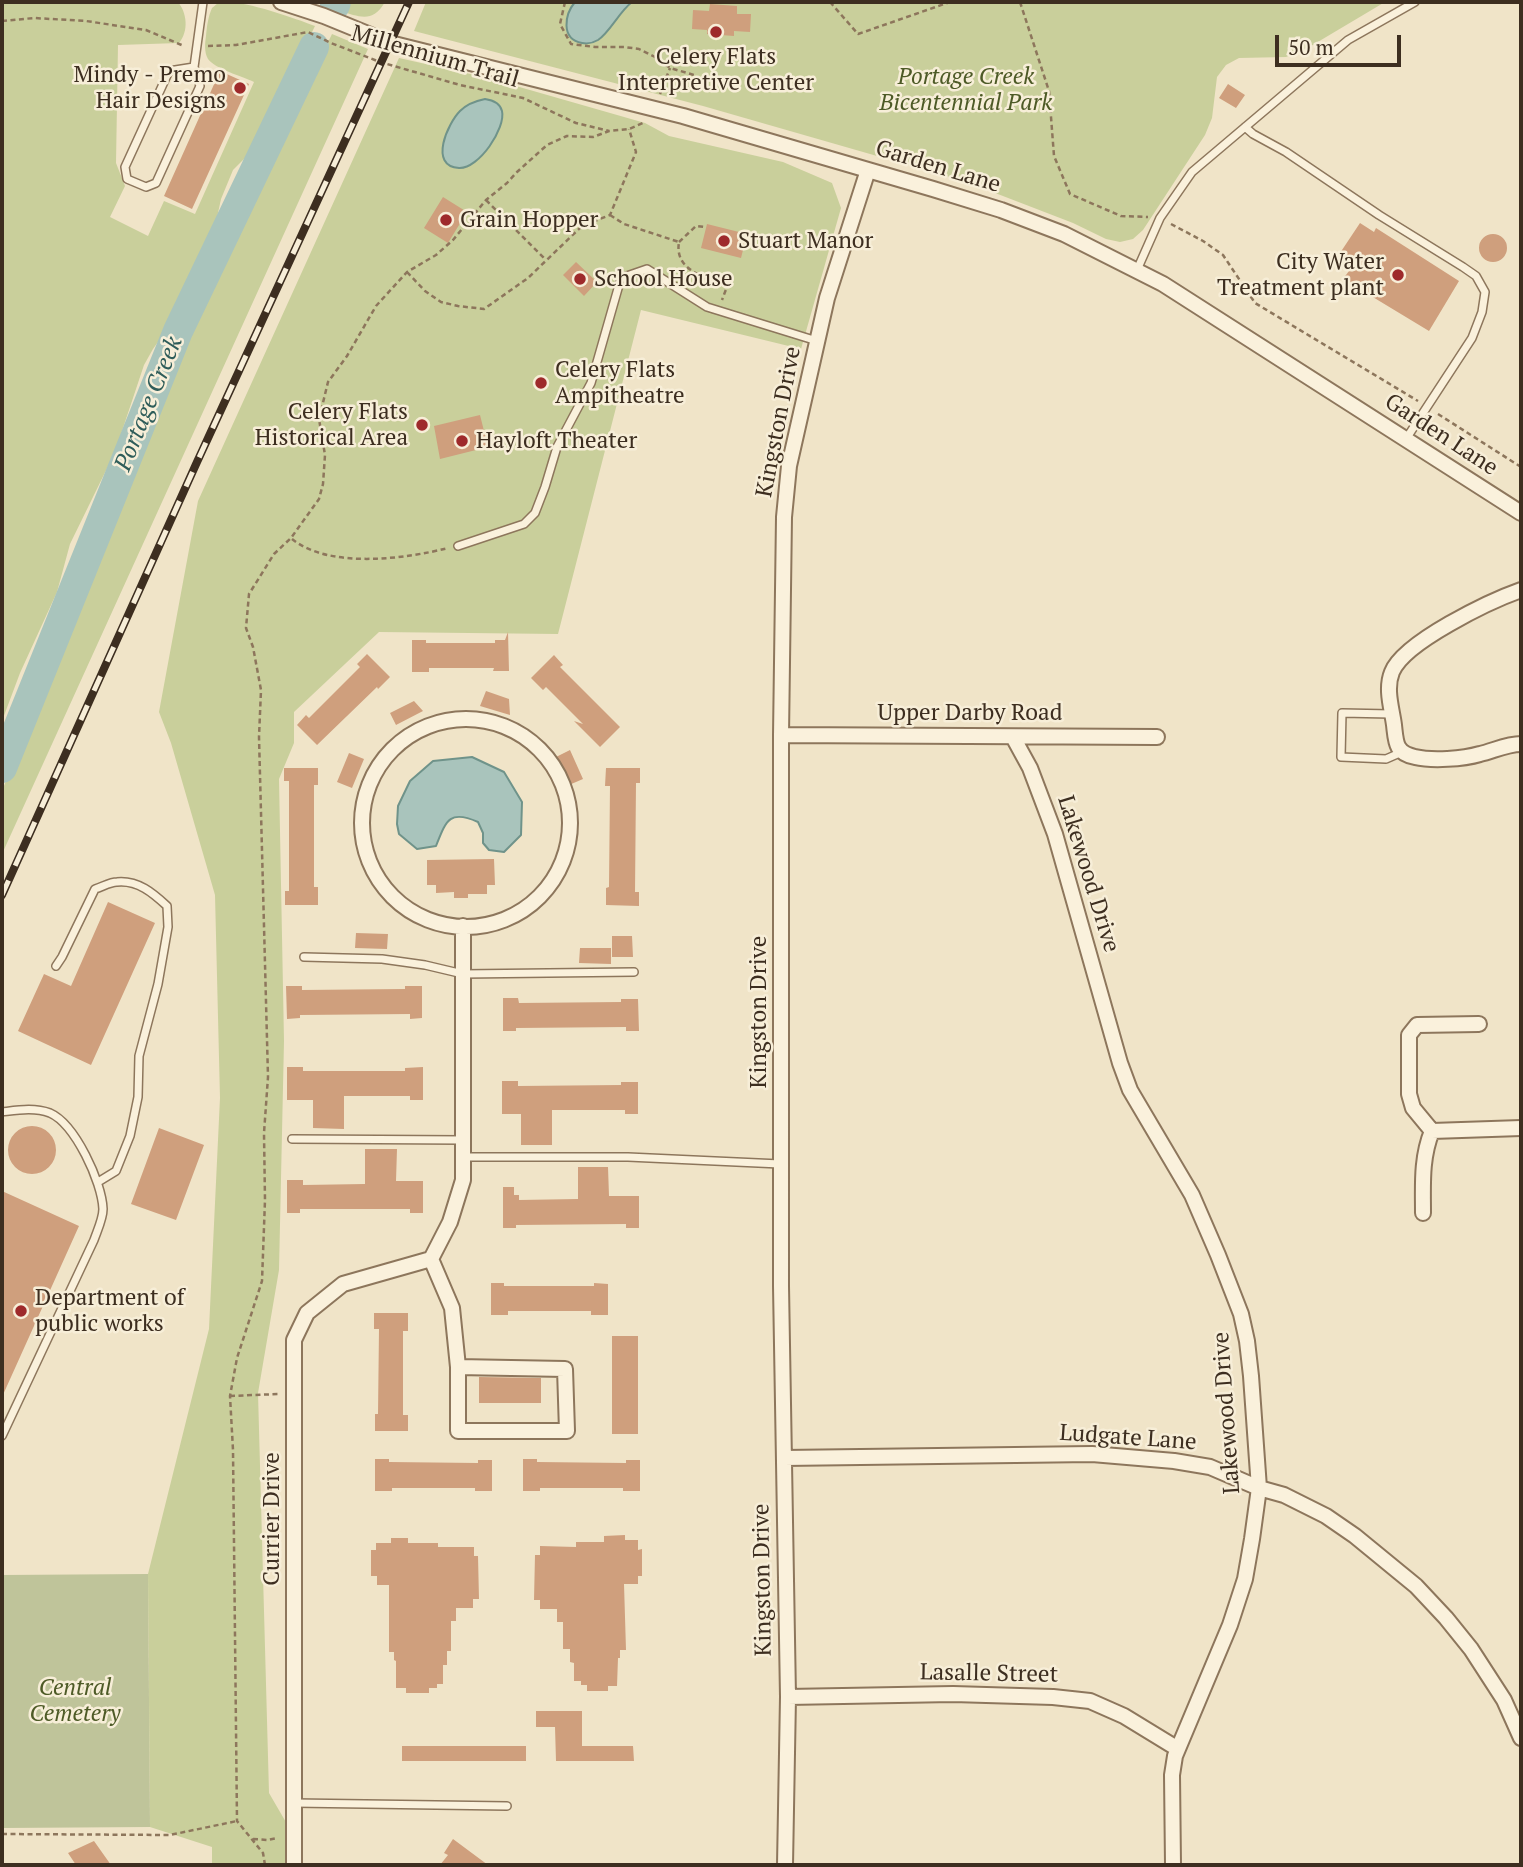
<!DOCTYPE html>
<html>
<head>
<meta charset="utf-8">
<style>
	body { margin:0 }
	#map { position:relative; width:1523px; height:1867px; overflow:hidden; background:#f0e4c8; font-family:"PT Serif",serif }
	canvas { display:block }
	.frame { position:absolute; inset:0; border:4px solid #3d2e20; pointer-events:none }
	.scale { position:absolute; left:1275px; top:35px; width:126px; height:32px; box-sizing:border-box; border:4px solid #3d2e20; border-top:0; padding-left:9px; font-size:21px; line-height:24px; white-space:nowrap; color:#3d2e20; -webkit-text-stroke:5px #f7eed8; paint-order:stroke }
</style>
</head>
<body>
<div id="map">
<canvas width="1523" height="1867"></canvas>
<div class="frame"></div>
<div class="scale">50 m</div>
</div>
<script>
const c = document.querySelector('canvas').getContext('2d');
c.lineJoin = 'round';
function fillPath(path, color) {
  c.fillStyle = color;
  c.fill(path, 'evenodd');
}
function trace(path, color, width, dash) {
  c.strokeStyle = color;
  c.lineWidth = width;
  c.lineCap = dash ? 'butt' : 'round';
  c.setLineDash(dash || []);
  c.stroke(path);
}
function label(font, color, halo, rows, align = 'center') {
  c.font = font + ' "PT Serif",serif';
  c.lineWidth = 5;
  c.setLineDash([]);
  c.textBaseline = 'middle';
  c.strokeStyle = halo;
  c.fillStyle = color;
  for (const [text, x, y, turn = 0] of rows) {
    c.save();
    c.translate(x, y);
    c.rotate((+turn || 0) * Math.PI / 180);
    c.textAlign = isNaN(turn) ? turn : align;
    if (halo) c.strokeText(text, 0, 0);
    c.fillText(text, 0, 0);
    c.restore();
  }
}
const green = new Path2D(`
	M2,2H178C187,13 189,31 179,43L118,45L116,163L125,186L110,217L148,236L164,201L195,214L254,82C242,76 215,69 208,59C204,52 205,43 206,36C207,26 208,17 212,8C216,5 217,3 221,2C244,0 293,18 315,26L261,135L250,153L233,170L221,199L212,241L206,257L170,325L153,349L144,365L115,452L70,544L57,592L20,673L2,721Z
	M344,2H385C373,23 360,17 340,11Z
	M426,2H1385L1311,46L1286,57L1239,58L1226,65L1217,77L1212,118L1205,135L1143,230L1133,239L1120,242L1106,239L1073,223L964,181L703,106L414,31Z
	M332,34L368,49L2,854V791L165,380Z
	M399,58L488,78L645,123L669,136L783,162L832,183L841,208L801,349L641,310L558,634L379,632L294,712V743L279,779L284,1041L279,1270L258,1393L269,1793L294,1836V1865H212V1847L150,1827L148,1574L209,1329L220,1098L215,895L171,743L159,712L198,501Z`);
const cemetery = new Path2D(`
	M148,1574L150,1827L2,1828V1575Z`);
const water = new Path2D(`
	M575,2H632C619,12 610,32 598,40C593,43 587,44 582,43C560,39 565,14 575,2Z
	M485,99C492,100 500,103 502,111C506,128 479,169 459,168C428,166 448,123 460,111C467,104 475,101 485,99Z
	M472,757L504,772L522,802L521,835L504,852L489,850L483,843V833L478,822C449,809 446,821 436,846L417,849L399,834L397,824L398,806L410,781L433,761Z`);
const river = new Path2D(`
	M335,5L336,2
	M2,768L178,331L314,47`);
const building = new Path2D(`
	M710,4L737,6V14H751L750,32L734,31V36L707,34V30L692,29L693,10L709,11Z
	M220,71L249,84L192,209L164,196Z
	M1228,84L1245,95L1236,108L1219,98Z
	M443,197L467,212L448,243L424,228Z
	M1360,223L1374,232L1376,228L1459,281L1429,331L1343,279L1349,271L1334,262Z
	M707,224L747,234L741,258L701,248Z
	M1479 248a14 14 0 1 1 28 0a14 14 0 1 1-28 0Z
	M576,262L597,282L584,296L563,275Z
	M480,415L488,447L440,459L434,426Z
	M508,632L509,671H493L494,668H429V672H412V640H426V643H495V640H505Z
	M367,654L390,677L378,689L377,687L317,745L297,725L306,715L309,718L360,667L357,664Z
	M554,655L563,665L560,667L620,727L600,747L574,721L583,724L546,687L543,690L531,678Z
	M486,691L509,699L510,715L480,706Z
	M414,701L423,711L396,725L390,713Z
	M570,750L583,779L569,785L556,757Z
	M349,753L364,759L352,788L337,782Z
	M284,768H318V785H314V887H318V905H285V891H289V781H284Z
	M606,768H640V783H636L635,892H639V906L606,905V888L609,887L610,786H605Z
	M494,859L495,885H487V894H468V898H454V892L436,893V885H427V860Z
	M108,902L155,923L91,1065L18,1031L44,974L71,986Z
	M356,933L388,934L387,949L355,948Z
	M612,936H632L633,957H612Z
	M580,948H611V964L579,963Z
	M286,986H302V990L405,989V986H422V1018L410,1019V1014L300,1015V1018L287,1019Z
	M503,998H518L519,1003L621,1002V999H638L639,1031H626V1027L516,1028V1031H503Z
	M287,1067H303V1071H405V1068L423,1067V1100H410V1096H344V1129L313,1128V1100H287Z
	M502,1081H518V1086L621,1085V1082H638V1114H625V1110H552V1145H521V1114H502Z
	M8 1150a24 24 0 1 1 48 0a24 24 0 1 1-48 0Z
	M159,1128L204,1145L176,1220L131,1204Z
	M365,1149H397L396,1181H423V1213H410V1209H300V1213H287V1180H303V1185L365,1184Z
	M578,1167H608L609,1196H639V1228H626V1224L516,1225V1228H503V1187H514V1195H519V1200L578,1199Z
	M2,1191L79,1226L2,1397Z
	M491,1283H504V1286H594V1283L608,1284V1315H591V1311H508V1315H491Z
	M374,1313H408V1331H403V1415H408V1431H375V1414H378L379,1329H374Z
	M612,1336H638V1434H612Z
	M479,1377L541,1378V1403H479Z
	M375,1459H389V1462L478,1463V1460H492V1491H475V1488H392V1491H375Z
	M523,1459H537V1462L626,1463V1460H640V1491H623V1488H540V1491H523Z
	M625,1535V1540H638V1550L642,1549V1576H638V1584H624L626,1650H620V1658H618L617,1686H608V1691H587V1685H581V1681H574V1663L570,1662V1649H563V1622H557V1609H540V1600H534L535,1555H540V1546L576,1547V1542H604V1536Z
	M391,1538H408V1543H438V1547H474V1556H478L479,1599H473V1608H456V1621H451V1651H447V1665H443V1684H437V1688H429V1693H406V1688H396V1661L394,1660V1652H389V1585H377V1576H371V1550H376V1543H391Z
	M536,1711H582V1746H633L634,1761H556L555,1727H536Z
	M402,1746H526V1761H402Z
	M453,1839L488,1865H440L448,1855L444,1853Z
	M94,1841L111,1865H76L68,1853Z`);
const path = new Path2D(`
	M565,2L560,24L571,44L595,47H624L639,49L655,57L670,68L694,75
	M830,2L858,34L950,2
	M1020,2L1049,91L1054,156L1070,194L1121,216L1148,217
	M2,21L34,18L86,21L146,30L184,46
	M208,46L236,45L308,32L331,43L380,62L460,85L523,98L576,123L609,131
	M660,94L670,68
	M486,200L545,259
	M610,215L624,224L679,242C674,271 706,278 728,284L722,300
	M1171,224L1203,241L1223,255L1255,303L1418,401
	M679,242L696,226L705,227
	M407,272L425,291L441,302L458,306L484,309L528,278L582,226L610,215L636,152L629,129
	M1438,414L1521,467
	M292,539C329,569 405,559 448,548
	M230,1396L279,1394
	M2,1834L170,1835L237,1821
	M253,1839L267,1840L277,1838
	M265,1865L263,1853L237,1821L233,1450L230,1396L237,1358L262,1281L265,1200L264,1133L268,1077L259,737L261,690L253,647L246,628L249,594L274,554L291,538L319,499L323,484L325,455L319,419L328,382L347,356L376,306L407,272L436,255L453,240L486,200L507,183L517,172L547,145L567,136L593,137L609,131L629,129L643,123`);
const service = new Path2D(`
	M194,67L169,71L125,167L127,179L146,187L156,183L200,86L194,67L203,2
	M1245,127L1253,134L1286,152L1379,215L1463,267L1476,276L1485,292L1482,312L1472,338L1406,439
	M1137,270L1160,218L1192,172L1348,40L1415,2
	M458,546L524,524L535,513L545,487L557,447L591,383L621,278L647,269L707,307L817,341
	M1391,714L1342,713L1341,757L1386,759L1402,752
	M304,957L382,959L425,965L463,974L634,972
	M56,966L62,957L95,889C102,887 110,882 117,882C138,880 153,893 167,906L168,927L158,984L139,1056L138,1097L130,1136L116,1171L98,1182
	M2,1112C18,1110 34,1107 50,1113C75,1124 102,1182 103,1209C103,1219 97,1231 94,1240L2,1436
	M292,1139L463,1140
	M464,1157H628L780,1164
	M294,1803L507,1806`);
const minor = new Path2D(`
	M281,2L324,16L390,43L683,116L933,189L1001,210L1064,234L1163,284L1521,513
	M1521,590C1490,601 1404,642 1392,672C1385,689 1392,709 1394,725C1396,742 1395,753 1415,757C1432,761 1463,759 1480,754C1493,751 1507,744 1521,744
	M362 823a104 104 0 1 1 208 0a104 104 0 1 1-208 0Z
	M781,735L1157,737
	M1013,737L1030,768L1055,834L1120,1063L1130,1090L1192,1195L1218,1255L1241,1314L1247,1341L1251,1376L1259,1488L1252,1539L1245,1579L1230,1625L1175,1756L1172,1775L1173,1865
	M1479,1024L1417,1025L1409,1035V1094L1413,1108L1432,1131L1521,1128
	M1423,1213C1423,1185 1421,1158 1432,1131
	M431,1259L452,1308L458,1367V1431H567L565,1369L458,1367
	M784,1458L1092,1454L1174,1461L1210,1467L1259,1488L1284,1495L1326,1516L1355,1536L1416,1586L1446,1618L1471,1649L1504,1700L1521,1738
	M788,1697L953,1694L1053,1697L1090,1701L1124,1716L1178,1749
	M294,1865V1340L307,1313L343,1284L431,1259L450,1222L463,1180V926
	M785,1865L788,1697L781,1286V735L784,517L789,466L827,298L868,170`);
const rail = new Path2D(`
	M2,895L197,462L409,2`);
const markers = [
	[716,32,7,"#9e2a2b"],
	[240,88,7,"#9e2a2b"],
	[446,220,7,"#9e2a2b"],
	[724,241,7,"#9e2a2b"],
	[1398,275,7,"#9e2a2b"],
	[580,279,7,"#9e2a2b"],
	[541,383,7,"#9e2a2b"],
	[422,425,7,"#9e2a2b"],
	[462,441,7,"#9e2a2b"],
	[21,1311,7,"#9e2a2b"]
];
const streetNames = [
	["Millennium Trail",435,57,16],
	["Garden Lane",938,167,17],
	["Kingston Drive",779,422,-79],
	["Garden Lane",1441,435,33],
	["Upper Darby Road",970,713],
	["Lakewood Drive",1088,874,73],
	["Kingston Drive",759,1012,-90],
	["Lakewood Drive",1227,1413,-94],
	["Ludgate Lane",1128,1438,4],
	["Currier Drive",272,1519,-90],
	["Kingston Drive",763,1580,-91],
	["Lasalle Street",989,1674,1]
];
const poiNames = [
	["Celery Flats",716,57,"center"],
	["Interpretive Center",716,83,"center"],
	["Mindy - Premo",226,75,"right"],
	["Hair Designs",226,101,"right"],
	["Grain Hopper",460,220],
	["Stuart Manor",738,241],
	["City Water",1384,262,"right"],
	["Treatment plant",1384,288,"right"],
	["School House",594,279],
	["Celery Flats",555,370],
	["Ampitheatre",555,396],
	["Celery Flats",408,412,"right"],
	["Historical Area",408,438,"right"],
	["Hayloft Theater",476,441],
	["Department of",35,1298],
	["public works",35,1324]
];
const parkNames = [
	["Portage Creek",966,77],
	["Bicentennial Park",966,103],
	["Central",75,1688],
	["Cemetery",75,1714]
];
const waterNames = [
	["Portage Creek",149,404,-68]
];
fillPath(green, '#c9cf9b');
fillPath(cemetery, '#bfc49a');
fillPath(water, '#a9c4bc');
trace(water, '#6f938a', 2);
trace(river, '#a9c4bc', 30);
fillPath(building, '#cf9f7d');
trace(service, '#8d765c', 10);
trace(minor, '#8d765c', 18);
trace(path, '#8d765c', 2.5, [5, 3.5]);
trace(service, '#faf1dc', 7);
trace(minor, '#faf1dc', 14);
trace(rail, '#3d2e20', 8);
trace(rail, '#f7eed8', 5, [16]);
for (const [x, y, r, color] of markers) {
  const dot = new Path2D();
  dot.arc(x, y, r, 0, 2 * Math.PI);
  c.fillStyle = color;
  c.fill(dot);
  trace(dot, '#f7eed8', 2.5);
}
label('23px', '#3d2e20', '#f7eed8', streetNames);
label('23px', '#3d2e20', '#f7eed8', poiNames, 'left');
label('italic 23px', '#4d5a26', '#f7eed8', parkNames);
label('italic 24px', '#2f5d5a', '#f7eed8', waterNames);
</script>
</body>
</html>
